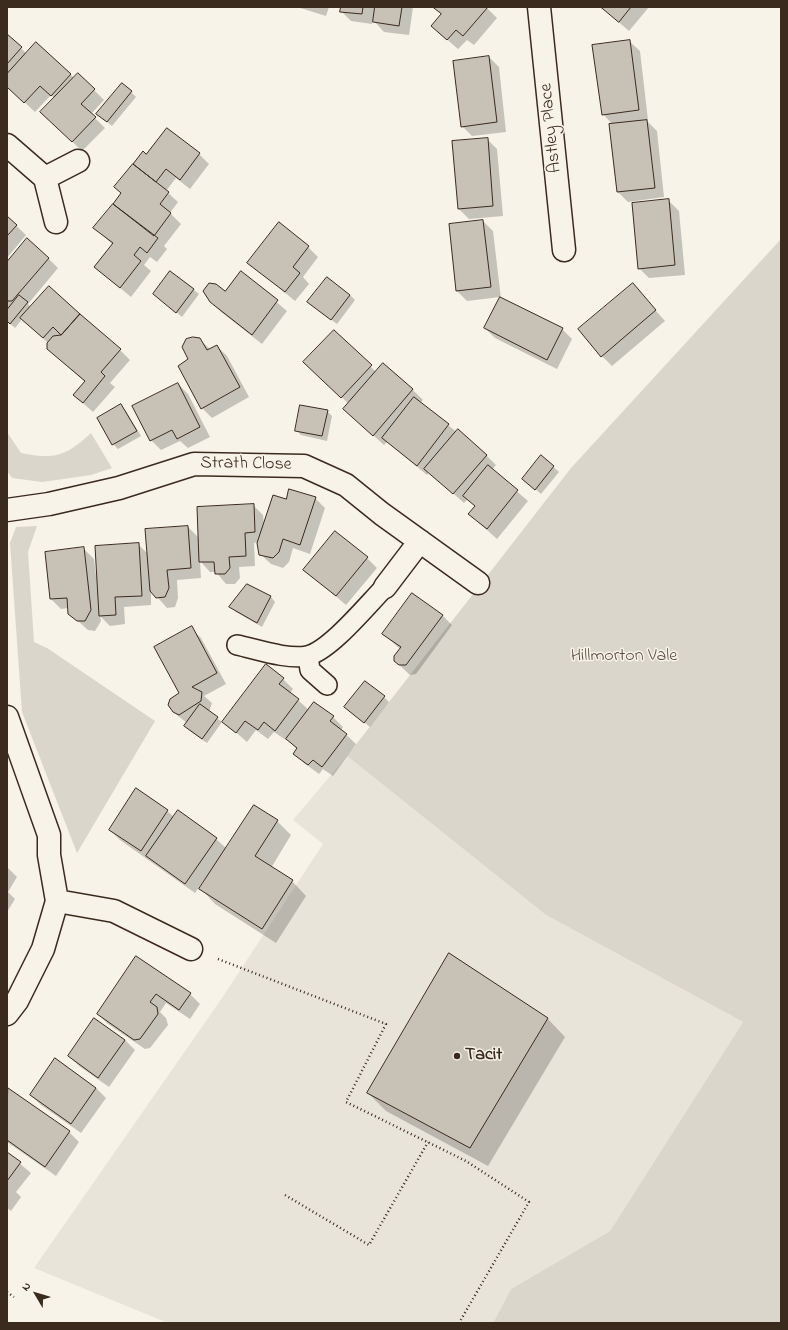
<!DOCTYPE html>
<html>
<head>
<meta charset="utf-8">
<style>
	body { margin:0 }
	#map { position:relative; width:788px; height:1330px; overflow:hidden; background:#f7f3e8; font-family:"Indie Flower",sans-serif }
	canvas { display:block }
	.frame { position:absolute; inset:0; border:8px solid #3b2a1e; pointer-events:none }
	.north { position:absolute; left:16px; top:1274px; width:40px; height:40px; -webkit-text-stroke:3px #f7f3e8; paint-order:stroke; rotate:308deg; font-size:11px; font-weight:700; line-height:16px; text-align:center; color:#3b2a1e }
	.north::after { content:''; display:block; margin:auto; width:14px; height:18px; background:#3b2a1e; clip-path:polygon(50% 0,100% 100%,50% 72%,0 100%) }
</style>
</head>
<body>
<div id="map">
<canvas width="788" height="1330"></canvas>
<div class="frame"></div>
<div class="north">N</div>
</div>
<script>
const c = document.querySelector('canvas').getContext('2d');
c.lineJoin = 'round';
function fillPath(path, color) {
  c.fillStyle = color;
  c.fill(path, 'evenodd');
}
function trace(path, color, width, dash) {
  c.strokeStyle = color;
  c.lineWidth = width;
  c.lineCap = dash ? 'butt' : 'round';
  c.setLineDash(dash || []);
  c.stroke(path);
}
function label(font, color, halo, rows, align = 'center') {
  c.font = font + ' "Indie Flower",sans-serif';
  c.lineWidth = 3;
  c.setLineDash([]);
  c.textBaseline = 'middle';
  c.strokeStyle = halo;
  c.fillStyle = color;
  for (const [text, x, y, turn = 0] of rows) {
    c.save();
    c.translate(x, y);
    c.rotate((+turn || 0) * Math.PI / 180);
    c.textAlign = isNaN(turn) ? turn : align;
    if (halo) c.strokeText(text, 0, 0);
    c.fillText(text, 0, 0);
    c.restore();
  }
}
const built = new Path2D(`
	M347,756L546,915L743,1022L610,1231L511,1289L493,1323H168L34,1268L222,998L323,844L293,820Z`);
const green = new Path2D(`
	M781,239V1323H493L511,1289L610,1231L743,1022L546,915L347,756L571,468Z
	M7,432L21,453C55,460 66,456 91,433L112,468L91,475L42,482L12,478L7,471Z
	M37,526L28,552L34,642L47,648L155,721L77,853L22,712L10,543L16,527Z`);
const shadow = new Path2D(`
	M297,7H329L326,16Z
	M342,7H413L409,35L384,32L373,20L372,24L351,21L341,11Z
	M433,7H486L497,18L474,45L467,40L458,49L443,36L442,15Z
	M601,7H649L629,31Z
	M7,35L27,54L36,43L74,78L78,74L104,100L91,114L105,128L82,151L52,122L55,99L51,95L35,112L7,86Z
	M629,41L640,51L648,120H646L657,131L664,197L628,202L618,192L613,125L603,114Z
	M489,57L499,67L506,132L472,136L462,126Z
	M131,92L136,97L112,126L102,118Z
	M487,139L497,149L503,216L469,219L459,209Z
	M199,154L209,164L190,189L176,178L166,191L178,202L170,213L181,224L164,246L167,249L157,262L150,257L144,265L151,271L131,297L95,267L113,245L95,228L122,193L147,156Z
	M668,200L679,211L685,275L649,278L639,268Z
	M7,217L26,235L7,258Z
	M483,221L493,231L501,299L562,329L572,339L557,369L495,338L485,328L500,297L467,301L457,291L450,225Z
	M308,247L318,257L303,277L309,284L295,301L248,262Z
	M48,258L58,268L28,304L31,307L120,350L130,360L110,383L115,387L93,412L74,395L85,382L58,358L48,348V343L22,319L15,328L7,321V311L10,308L7,306V263Z
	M171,272L199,294L182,317L154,294Z
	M241,272L287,311L262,344L221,312L211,302L225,292Z
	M632,284L665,321L612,366L602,356Z
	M350,295L355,300L337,324L314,307Z
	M334,331L376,372L383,364L413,390L423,400L420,403L486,455L496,465L492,470L528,501L497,539L469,514L476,507L468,499L464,503L429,472L427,475L387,442L384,445L344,409L349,404L315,372Z
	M199,339L210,349L217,346L227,356L249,397L212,418L202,408Z
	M178,384L188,394L210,437L188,448L180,441L161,450L151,440Z
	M121,406L126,411L141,436L118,449L113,444Z
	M327,411L332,416L327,441L301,435L296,430Z
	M541,456L559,472L541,494L528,483Z
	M315,498L325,508L310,554L293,548L289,562L283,568L271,564L260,554L258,542L254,543L255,566L239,567L240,578L235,584H226L216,572H210L200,561L201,578L177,580L178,598L175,607L167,608L151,590V605L124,607L125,624L110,626L100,616L101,621L95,631L88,630L69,613V608L61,609L51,599L84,549L94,559L96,576H97L138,544L148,554L188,527L199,538L253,505L263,515L264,525L286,501Z
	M367,558L377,568L346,605L305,570Z
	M247,585L271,597L275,602L262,627L236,612L231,607Z
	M442,615L452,625L416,674L410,675L395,661L400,649L383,634Z
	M191,628L201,638L226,684L204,696L212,703L209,712L222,722L207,743L190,731L185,726L187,723L173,712L180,694Z
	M283,679L293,689L290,693L309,710L333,717L343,727L341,730L356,744L333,776L323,769L319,774L304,763L294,753L297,749L287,739L286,740L274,732L268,739L256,730L247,742L224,722Z
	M384,697L389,702L370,727L351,712Z
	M167,811L174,817L216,839L227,849L277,821L291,835L271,868L292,881L306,896L276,943L215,904L201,889L207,880L205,879L195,893L120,840L110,830Z
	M7,867L17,877L8,892L15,899L7,912Z
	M449,954L548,1019L565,1037L488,1166L386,1111L368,1093Z
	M136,957L190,994L200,1004L190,1019L166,1003L160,1012L166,1018L168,1025L150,1048L145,1049L108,1024L98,1014Z
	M125,1040L135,1050L109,1087L79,1066L69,1056Z
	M96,1088L106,1098L81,1133L41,1105L31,1095Z
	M8,1089L69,1132L79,1142L56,1176L7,1142Z
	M7,1153L31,1173L16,1192L21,1197L11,1211L7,1208Z`);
const building = new Path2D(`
	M341,7H363L362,14L340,12Z
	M375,7H402L399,26L373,22Z
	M433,7H488L463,36L456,30L447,40L431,26L441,14Z
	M601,7H631L619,22Z
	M7,34L22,47L7,64Z
	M630,40L639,110L602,115L592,45Z
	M36,42L71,74L51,96L40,86L24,103L7,87V74Z
	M489,56L497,122L461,127L453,61Z
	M78,73L95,89L81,104L96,117L72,142L40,112Z
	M122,83L132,91L107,122L96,114Z
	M647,120L655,188L617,192L609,124Z
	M167,128L200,153L180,180L166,169L156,182L133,164L143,151L146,154Z
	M488,138L493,206L458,209L452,141Z
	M133,164L169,192L160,204L171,213L154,236L113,204L121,193L114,187Z
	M669,199L675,265L638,269L632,203Z
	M113,204L158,238L147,253L140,247L134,255L141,261L120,288L94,267L113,243L93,228Z
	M7,216L17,225L7,236Z
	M483,220L491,287L456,291L449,224Z
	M279,222L309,246L293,267L300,273L285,292L247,263Z
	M27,238L49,258L12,301H7V262Z
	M170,271L194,289L176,313L153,294Z
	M241,271L278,300L252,335L210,302L203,291L209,283L216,284L225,291Z
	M327,277L350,295L331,320L307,302Z
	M633,283L656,310L601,357L578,329Z
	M49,286L80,314L61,335L53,327L43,338L20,318Z
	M19,295L28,302L10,324L7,321V310Z
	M500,297L563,328L547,360L484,328Z
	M80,314L121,349L101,372L105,376L83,403L73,395L85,381L47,349V343L53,336L61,335Z
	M334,330L372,365L341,398L303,362Z
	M193,337L200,338L207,350L217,345L240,387L201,409L178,366L188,359L182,347L186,339Z
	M383,363L413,389L373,436L343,409Z
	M178,383L200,427L177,439L172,430L150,441L132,406Z
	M414,397L449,424L417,466L382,438Z
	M121,404L137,431L112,445L97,418Z
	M300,405L328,410L322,436L295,431Z
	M458,429L487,455L453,494L424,469Z
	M541,455L554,466L535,490L522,479Z
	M488,465L518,490L487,529L468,514L475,506L463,496Z
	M289,489L316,497L300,545L283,539L279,552L273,558L259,555L257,543L273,495L286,499Z
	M254,504L255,532L245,533L246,556L229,557L230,568L225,574H215L214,562H199L197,507Z
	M188,526L191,568L167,570L169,588L165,597L156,598L150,591L145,529Z
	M335,531L368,557L336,596L303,570Z
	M139,543L142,596L115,597L116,615L99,616L95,546Z
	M84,547L91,610L85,621H77L68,614L67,598L50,599L45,552Z
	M247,584L271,596L257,623L229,607Z
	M412,593L443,615L406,665H399L394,661V656L401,647L382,634Z
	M192,626L217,673L192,687L202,692L201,701L179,715L173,712L168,705L170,699L179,693L154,647Z
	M266,664L284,678L279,684L299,699L275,731L264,722L258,730L245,721L236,733L222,722Z
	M365,681L385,696L364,723L344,707Z
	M314,702L334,716L330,721L347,734L322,767L313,760L308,765L293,754L297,748L286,739Z
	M200,704L218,717L202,739L184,726Z
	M136,788L168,810L141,851L109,830Z
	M254,805L278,820L255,856L293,880L262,929L199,889Z
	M178,810L217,838L185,884L146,856Z
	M449,953L548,1018L470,1148L367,1093Z
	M136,956L191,993L179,1010L156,994L150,1002L157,1007L158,1014L140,1039L134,1040L97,1014Z
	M94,1018L125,1040L98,1078L68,1056Z
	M55,1058L96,1088L71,1124L30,1095Z
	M8,1088L70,1131L45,1167L7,1140Z
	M7,1152L21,1162L7,1181Z`);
const path = new Path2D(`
	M218,959L386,1024L346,1102L466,1161L529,1202L459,1323
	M285,1195L369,1245L428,1142
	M7,1292L14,1297`);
const lane = new Path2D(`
	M237,645C256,649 288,660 307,656C330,651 368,604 385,587
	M308,656L310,670L327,685`);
const street = new Path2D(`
	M539,7L564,250
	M7,145L45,178L56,222
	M45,178L78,161
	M7,510L49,504L119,488L194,464L304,466L346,485L382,514L478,583
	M385,587L420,541
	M7,717L49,835V855L57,901L43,949L17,1001L7,1014
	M57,901L114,911L191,949`);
const markers = [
	[457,1056,4,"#3b2a1e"]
];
const streetNames = [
	["Astley Place",552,128,-96],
	["Strath Close",246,465,1]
];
const parkNames = [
	["Hillmorton Vale",624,657]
];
const poiNames = [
	["Tacit",465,1056]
];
fillPath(built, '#e9e4d9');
fillPath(green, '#dbd6cb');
fillPath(shadow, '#0003');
fillPath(building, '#c8c1b6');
trace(building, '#3b2a1e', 1);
trace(lane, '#3b2a1e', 22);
trace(street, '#3b2a1e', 25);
trace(path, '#3b2a1e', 2.5, [1, 3]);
trace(lane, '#f7f3e8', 19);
trace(street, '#f7f3e8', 22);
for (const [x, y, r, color] of markers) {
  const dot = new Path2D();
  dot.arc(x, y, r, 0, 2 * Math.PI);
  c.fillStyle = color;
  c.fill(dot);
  trace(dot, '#f7f3e8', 1.5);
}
label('18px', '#3b2a1e', '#f7f3e8', streetNames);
label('18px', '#5b4c41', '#f7f3e8', parkNames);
label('bold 18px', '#3b2a1e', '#f7f3e8', poiNames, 'left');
</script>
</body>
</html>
